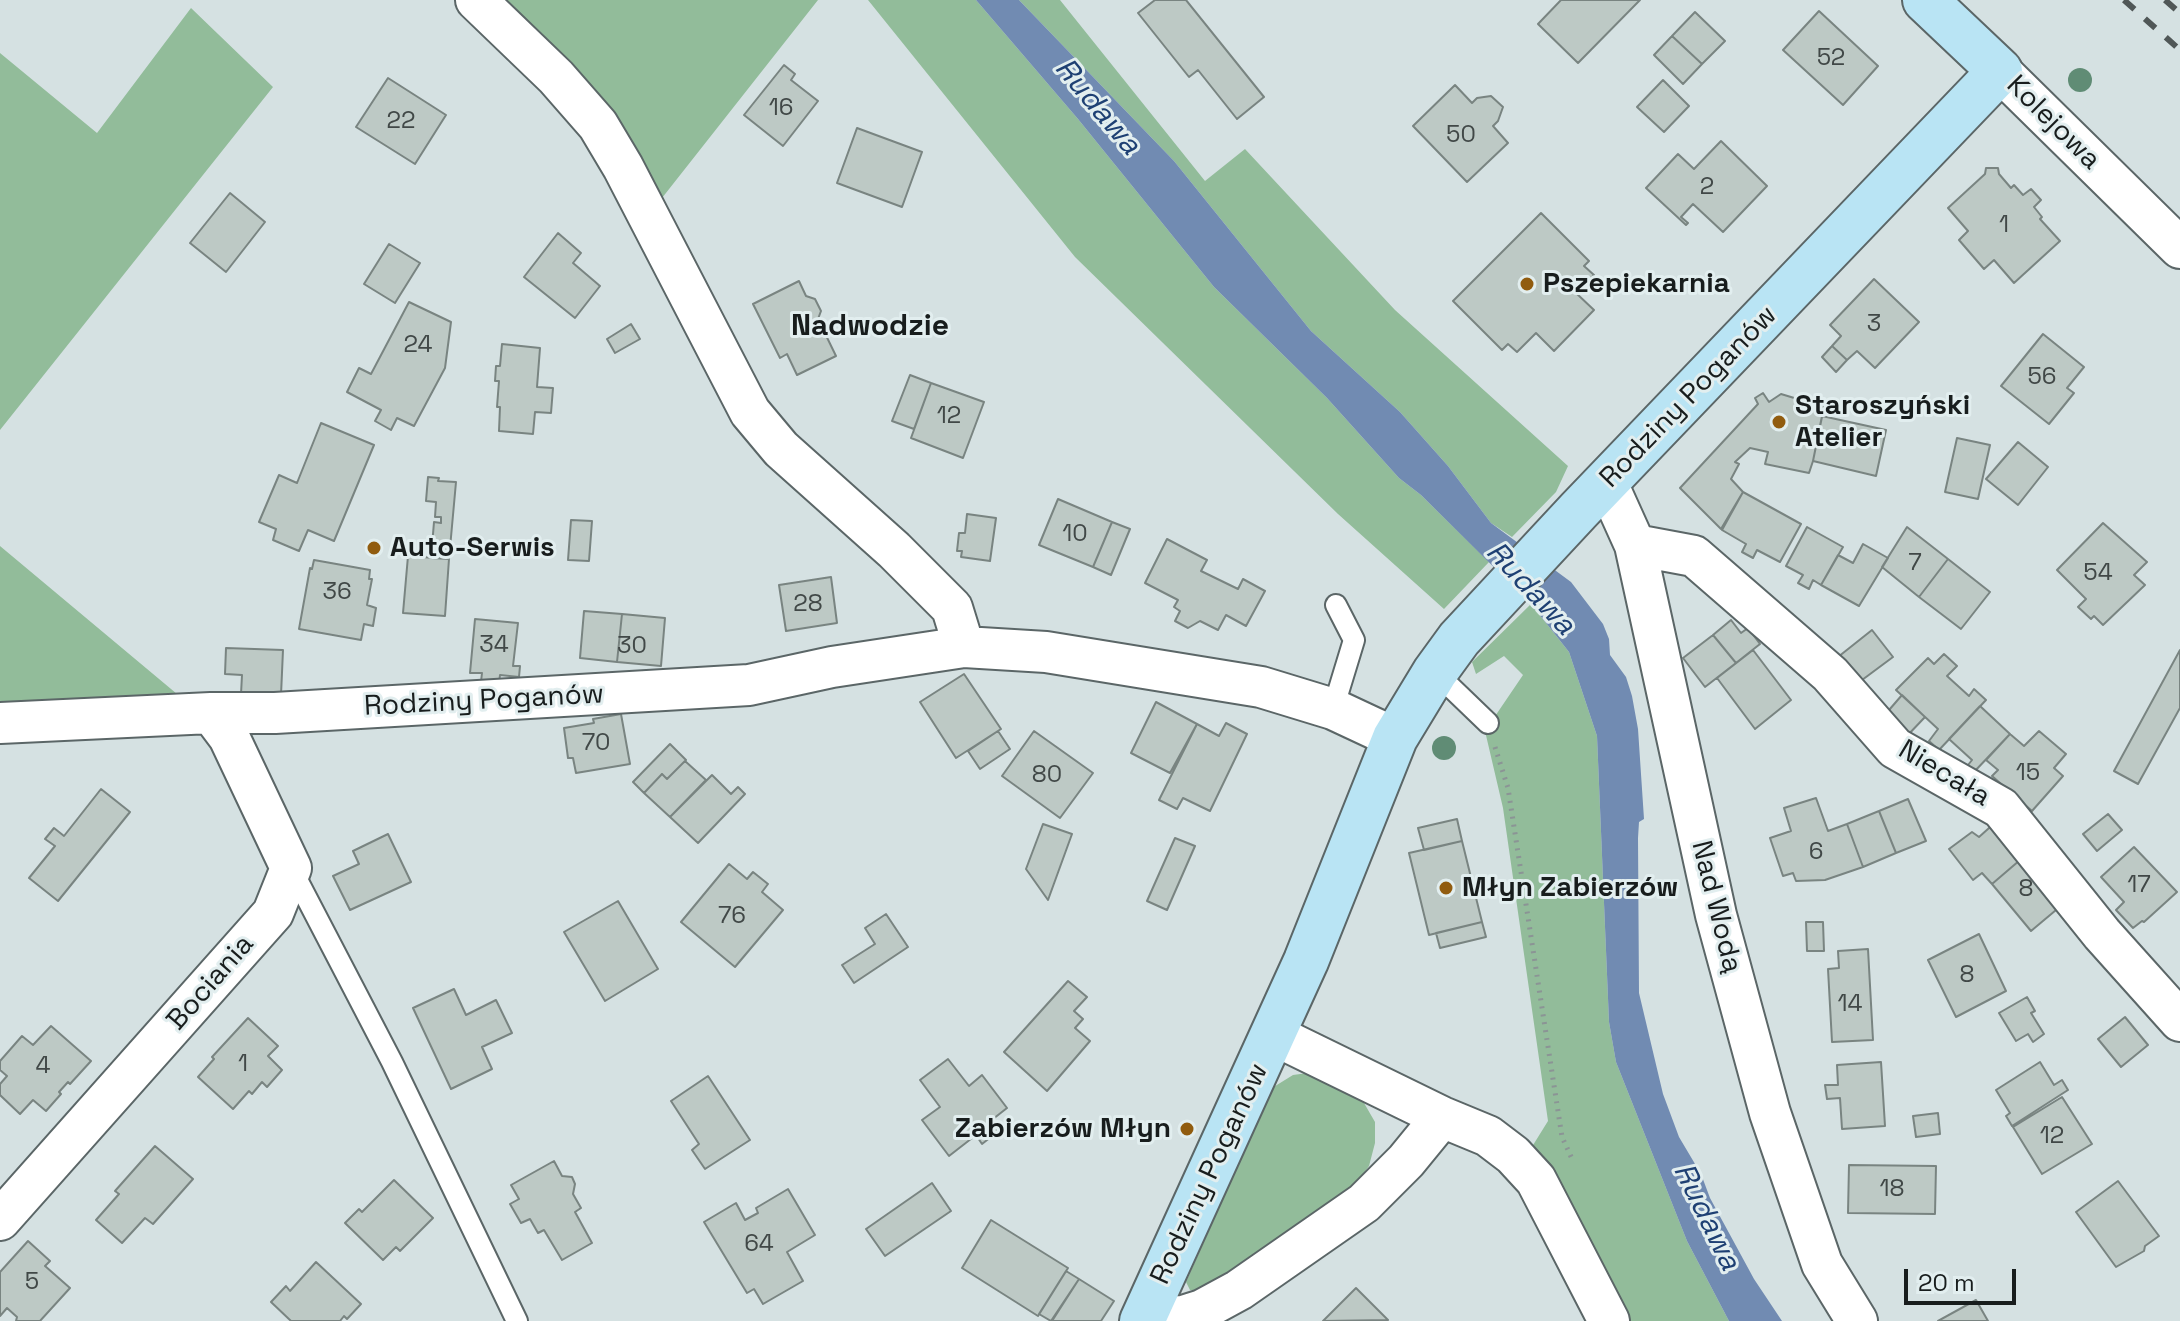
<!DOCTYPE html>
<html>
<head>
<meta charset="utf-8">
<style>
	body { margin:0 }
	#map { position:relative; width:2180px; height:1321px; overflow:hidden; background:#d5e1e2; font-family:"Space Grotesk",sans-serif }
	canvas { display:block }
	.scale { position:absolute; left:1904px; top:1269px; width:112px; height:36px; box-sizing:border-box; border:4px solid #181d1d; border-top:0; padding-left:10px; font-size:24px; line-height:28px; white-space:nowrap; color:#181d1d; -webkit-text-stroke:6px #e2eeef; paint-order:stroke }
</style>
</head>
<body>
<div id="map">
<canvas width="2180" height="1321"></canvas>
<div class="scale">20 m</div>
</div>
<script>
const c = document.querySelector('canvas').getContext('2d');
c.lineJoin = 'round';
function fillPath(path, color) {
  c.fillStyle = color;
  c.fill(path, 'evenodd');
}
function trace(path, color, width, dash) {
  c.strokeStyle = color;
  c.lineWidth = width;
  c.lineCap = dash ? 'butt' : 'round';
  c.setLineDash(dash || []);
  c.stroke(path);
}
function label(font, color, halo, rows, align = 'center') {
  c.font = font + ' "Space Grotesk",sans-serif';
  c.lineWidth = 6;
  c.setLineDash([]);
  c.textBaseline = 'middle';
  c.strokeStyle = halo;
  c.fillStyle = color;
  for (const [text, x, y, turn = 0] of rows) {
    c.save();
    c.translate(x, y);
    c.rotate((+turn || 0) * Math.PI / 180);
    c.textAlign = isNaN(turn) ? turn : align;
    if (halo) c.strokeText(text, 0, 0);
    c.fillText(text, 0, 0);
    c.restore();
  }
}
const green = new Path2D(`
	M487,0H818L662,198L597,103Z
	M868,0H976L1078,119L1214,287L1327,398L1399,478L1421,495L1489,562L1444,609L1338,514L1075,257Z
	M1019,0H1060L1205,181L1245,149L1395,310L1568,466L1556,492L1512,537L1491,523L1448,466L1400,412L1311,331L1174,161Z
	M191,8L273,87L0,430V53L97,133Z
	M0,546L177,694L0,707Z
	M1531,604L1569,652L1597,736L1609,1022L1616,1062L1687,1241L1729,1321H1618L1530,1150L1548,1121L1503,808L1485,731L1523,675L1504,656L1476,674L1472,662Z
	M1315,1072L1344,1083L1364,1103L1375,1122V1143L1369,1166L1355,1185L1306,1231L1198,1290H1190L1186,1282L1272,1088L1293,1075Z`);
const water = new Path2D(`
	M976,0H1019L1174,161L1311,331L1400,412L1448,466L1491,523L1571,582L1603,624L1609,639L1610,655L1626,677L1632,696L1638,729L1644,819L1639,822L1638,838L1639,993L1663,1094L1679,1137L1701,1174L1710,1198L1754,1279L1782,1321H1729L1687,1241L1616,1062L1609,1022L1597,736L1569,652L1531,604L1421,495L1399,478L1327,398L1214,287L1078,119Z`);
const building = new Path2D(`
	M1155,0H1186L1264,97L1237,119L1198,70L1189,77L1138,13Z
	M1561,0H1640L1578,63L1538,24Z
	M1819,11L1878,66L1843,105L1783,50Z
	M1695,12L1725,41L1702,64L1672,36Z
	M1672,36L1702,64L1683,84L1654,55Z
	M784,65L795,74L791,80L818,101L783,146L744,115Z
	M388,78L446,115L415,164L356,127Z
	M1663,80L1689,106L1664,132L1637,107Z
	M1455,85L1472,103L1477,98L1491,96L1503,107L1498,121L1493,126L1508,143L1467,182L1413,126Z
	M857,128L922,152L902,207L837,183Z
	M1721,141L1767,186L1723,232L1693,204L1681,217L1688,223L1686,225L1646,188L1678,154L1694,169Z
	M1986,168H1998L1999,174L2011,188L2014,185L2023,195L2031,189L2041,200L2034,207L2042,217L2040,219L2060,241L2014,283L1994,260L1984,269L1959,240L1968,231L1948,208L1985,174Z
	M230,193L265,222L226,272L190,243Z
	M1541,213L1589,261L1584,266L1594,275L1576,293L1594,310L1554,351L1536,333L1517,352L1508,344L1502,350L1453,301Z
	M558,233L581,253L573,263L600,286L575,318L524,277Z
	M389,244L420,263L395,303L364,284Z
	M1874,279L1919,322L1875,368L1857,351L1847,360L1832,346L1841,336L1830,325Z
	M799,281L806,296L815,299L821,311L818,319L836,356L797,375L787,354L780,358L753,304Z
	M409,302L451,322L445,368L414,426L397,418L391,430L375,421L381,410L347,392L359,368L371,374Z
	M631,324L640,339L615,353L607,339Z
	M2043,334L2084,367L2067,388L2074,393L2049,424L2001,386Z
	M502,344L540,348L537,387L553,388L551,413L535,412L533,434L499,431L500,407H497L499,381H495L496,366H500Z
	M1832,346L1847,360L1836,372L1822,357Z
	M910,375L931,383L914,429L892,421Z
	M931,383L984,402L963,458L911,438Z
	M1763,393L1769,402L1781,394L1824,407L1813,461L1809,473L1765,464L1768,452L1750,448L1735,462L1739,464L1731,479L1743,492L1721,529L1680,488L1758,404L1755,398Z
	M1822,416L1886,430L1876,476L1813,461Z
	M321,423L374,445L334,541L308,530L299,551L273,540L276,529L259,522L279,475L297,483Z
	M1957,438L1990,445L1978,499L1945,492Z
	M2018,442L2048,467L2018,505L1986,479Z
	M428,477L439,478L438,481L456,482L449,559L431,558L434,522L441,523V517H435L436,502L426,501Z
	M1743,492L1801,524L1780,562L1757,550L1753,558L1742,552L1746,544L1722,530Z
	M1058,499L1112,522L1093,567L1039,545Z
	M967,514L996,518L990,561L961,557L962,551H957L959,533H965Z
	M571,520L592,521L589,561L568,560Z
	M1112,522L1130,529L1111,575L1093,567Z
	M2103,523L2147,562L2134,575L2145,585L2103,625L2094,616L2091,619L2078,607L2086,599L2057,570Z
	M1807,527L1843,547L1821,585L1813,580L1809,589L1798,583L1803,575L1786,566Z
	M1907,527L1948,559L1919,597L1882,567Z
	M1167,539L1207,560L1201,571L1238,589L1243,579L1265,591L1246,626L1226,615L1218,630L1200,621L1188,628L1175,621L1180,611L1174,607L1178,600L1145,583Z
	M1863,544L1888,558L1859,606L1821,585L1838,555L1853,563Z
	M408,556L449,559L445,616L403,613Z
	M1948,559L1990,592L1961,629L1919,597Z
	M314,560L370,570L369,579H372L367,605L376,608L373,626L364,624L361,640L299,629L310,568L312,569Z
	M831,577L837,623L786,631L779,585Z
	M584,611L622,614L617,662L580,658Z
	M622,614L665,618L661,666L617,662Z
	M475,619L518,623L513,666H520L519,677L500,675L498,691L480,690L482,673H470Z
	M1731,620L1741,633L1748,628L1760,644L1736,663L1713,635Z
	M1872,630L1893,657L1858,683L1838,657Z
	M1713,635L1736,663L1705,687L1683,658Z
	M226,648L283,650L281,695L241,694L242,675L225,674Z
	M1753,650L1791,700L1755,729L1717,678Z
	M2180,650V708L2138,784L2114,771Z
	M1944,654L1957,666L1947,676L1969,696L1974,689L1986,700L1939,750L1929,741L1938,729L1896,690L1928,658L1934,664Z
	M964,674L1001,729L956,758L920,702Z
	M1902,695L1925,717L1906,737L1883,717Z
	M1156,702L1197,724L1170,773L1131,753Z
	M1980,706L2010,734L1974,772L1968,765L1972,760L1949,739Z
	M621,714L630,764L576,773L573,758H568L564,728L594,723L593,719Z
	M1226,723L1247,734L1210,811L1183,798L1177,809L1159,800L1197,724L1219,736Z
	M998,731L1010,749L980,769L968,751Z
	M1034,731L1093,773L1060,818L1002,776Z
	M2039,731L2066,754L2054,768L2063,776L2032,811L1992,776L1998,770L1986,760L2010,734L2024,746Z
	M670,744L686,760L667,779L662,774L644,793L633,782Z
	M685,761L706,780L670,817L644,793L662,774L667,779Z
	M712,775L731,794L738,787L745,794L698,843L670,817Z
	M101,789L130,812L58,901L29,878L55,846L45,839L54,828L64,836Z
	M1816,798L1828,831L1847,824L1863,867L1825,880L1796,881L1793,873L1783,876L1770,838L1791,831L1784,808Z
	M1908,799L1926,841L1896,853L1879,811Z
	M1879,811L1896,853L1863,867L1847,824Z
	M2108,814L2122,830L2097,851L2083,834Z
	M1457,819L1462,841L1424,850L1418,828Z
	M1998,820L2027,854L1992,884L1982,873L1973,880L1949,849L1972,832L1979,837Z
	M1043,824L1072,834L1048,900L1026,869Z
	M388,834L411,882L350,910L333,876L359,864L353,851Z
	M1175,838L1195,846L1167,910L1147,901Z
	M1462,841L1482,922L1429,935L1409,853Z
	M2134,847L2177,892L2144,922L2142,921L2133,928L2116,910L2124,902L2101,877Z
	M2027,854L2062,905L2031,931L1992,884Z
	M729,864L747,879L753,872L768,884L762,892L783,910L735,967L681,922Z
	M618,901L658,969L605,1001L564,932Z
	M886,914L908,947L854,983L842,965L875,944L865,928Z
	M1482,922L1486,937L1440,948L1436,933Z
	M1806,922H1823L1824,951H1807Z
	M1979,934L2006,991L1956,1017L1928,960Z
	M1868,949L1873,1040L1832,1042L1828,969L1839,968L1838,951Z
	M1068,981L1087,997L1074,1011L1083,1019L1075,1028L1090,1041L1047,1091L1004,1052Z
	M454,989L466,1015L496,1000L512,1033L482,1047L492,1069L451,1089L413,1008Z
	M2027,997L2035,1011L2031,1013L2044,1034L2033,1042L2028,1034L2016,1041L1999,1013Z
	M2125,1017L2148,1045L2121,1067L2098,1039Z
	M248,1018L278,1046L268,1056L282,1070L267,1087L262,1082L252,1094L249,1091L233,1109L198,1077L214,1059L212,1057Z
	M51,1026L91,1061L70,1084L68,1082L59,1092L61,1094L46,1111L33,1100L20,1114L0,1095V1084L7,1076L0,1070V1061L22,1036L33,1045Z
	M948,1059L969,1086L982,1075L1007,1108L993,1119L1001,1129L982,1144L976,1135L949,1156L922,1120L940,1107L920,1080Z
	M1881,1062L1885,1126L1842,1129L1840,1098L1827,1099L1825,1085H1838L1837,1065Z
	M2040,1062L2054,1085L2062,1080L2068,1090L2012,1126L2006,1116L2010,1113L1996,1090Z
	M708,1076L750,1140L705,1169L692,1150L699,1144L671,1101Z
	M2062,1097L2092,1144L2042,1174L2013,1127Z
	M1938,1113L1940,1134L1916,1137L1913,1116Z
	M155,1146L193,1179L153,1224L145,1218L122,1243L96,1220L119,1194L115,1191Z
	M554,1161L562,1176L572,1177L575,1184L573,1194L581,1208L575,1212L592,1243L562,1260L544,1230L538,1233L530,1219L521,1223L510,1204L519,1199L511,1185Z
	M1849,1165L1936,1166L1935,1214L1848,1213Z
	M394,1180L433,1218L400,1251L396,1247L383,1260L345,1223L359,1209L362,1212Z
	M2118,1181L2159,1236L2145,1246L2144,1251L2116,1267L2076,1212Z
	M932,1183L951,1211L885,1256L866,1229Z
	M788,1189L815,1235L787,1252L803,1281L763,1304L754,1289L747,1293L704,1222L736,1203L745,1220L758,1213L756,1208Z
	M991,1220L1068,1268L1038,1316L962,1268Z
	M28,1241L50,1261L45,1266L70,1288L40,1321H16L17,1317L7,1308L0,1316V1272Z
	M316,1262L361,1304L347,1319L344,1316L340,1321H291L271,1302L286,1286L290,1291Z
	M1066,1271L1079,1279L1051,1321L1039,1314Z
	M1079,1279L1114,1301L1101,1321H1052Z
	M1356,1288L1388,1320L1323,1321Z
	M1976,1300L1988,1321H1938Z`);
const path = new Path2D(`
	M1495,747L1508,788L1562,1137L1573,1161`);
const lane = new Path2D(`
	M1435,672L1488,723
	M1333,709L1354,640L1336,605
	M291,868L392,1062L517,1321`);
const street = new Path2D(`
	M476,0L556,77L598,125L623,167L750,412L781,449L894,550L952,608L964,647
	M2000,71L2180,248
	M1607,483L1635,545L1716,915L1770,1113L1822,1264L1857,1321
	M1635,545L1694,556L1830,674L1895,748L2001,808L2102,934L2180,1021
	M0,723L211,713H275L749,685L832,667L964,647L1046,652L1261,687L1333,709L1395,738
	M1274,1035L1442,1117L1488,1136L1513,1155L1536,1180L1609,1321
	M0,1220L273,913L291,868L229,737L211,713
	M1146,1312L1165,1317L1183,1316L1202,1310L1239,1290L1364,1203L1406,1161L1442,1117`);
const secondary = new Path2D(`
	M1142,1321L1306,961L1395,738L1435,672L1459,639L1579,510L2000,71L1925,0`);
const rail = new Path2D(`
	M2124,0L2180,50
	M2165,0L2180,13`);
const trees = [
	[2080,80],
	[1444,748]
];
const markers = [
	[1527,284,8,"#915c0f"],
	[1779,422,8,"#915c0f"],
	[374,548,8,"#915c0f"],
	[1446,888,8,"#915c0f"],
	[1187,1129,8,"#915c0f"]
];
const numberNames = [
	["52",1831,58],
	["16",781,108],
	["22",401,121],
	["50",1461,135],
	["2",1707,187],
	["1",2004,225],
	["3",1874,324],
	["24",418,345],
	["56",2042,377],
	["12",949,416],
	["10",1075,534],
	["7",1915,563],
	["54",2098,573],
	["36",337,592],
	["28",808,604],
	["34",494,645],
	["30",632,646],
	["70",596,743],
	["15",2028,773],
	["80",1047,775],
	["6",1816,852],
	["17",2139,885],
	["8",2026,889],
	["76",732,916],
	["8",1967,975],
	["14",1850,1004],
	["1",243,1064],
	["4",43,1066],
	["12",2052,1136],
	["18",1892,1189],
	["64",759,1244],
	["5",32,1282]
];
const streetNames = [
	["Kolejowa",2053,123,45],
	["Rodziny Poganów",1689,397,-46],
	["Rodziny Poganów",484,701,-3],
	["Niecała",1944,774,31],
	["Nad Wodą",1716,907,76],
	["Bociania",211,983,-49],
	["Rodziny Poganów",1210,1174,-65]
];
const poiNames = [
	["Pszepiekarnia",1543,284],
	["Staroszyński",1795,406],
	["Atelier",1795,438],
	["Auto-Serwis",390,548],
	["Młyn Zabierzów",1462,888],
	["Zabierzów Młyn",1171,1129,"right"]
];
const waterNames = [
	["Rudawa",1097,107,50],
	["Rudawa",1530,589,47],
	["Rudawa",1706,1217,64]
];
const neighbourhoodNames = [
	["Nadwodzie",870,327]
];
fillPath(green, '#92bc9a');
fillPath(water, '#718bb2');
fillPath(building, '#bdc9c5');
trace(building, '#798481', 2);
trace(lane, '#5b6667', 24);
trace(street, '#5b6667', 44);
trace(secondary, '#5b6667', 48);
trace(path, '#8b9495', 5, [2, 6]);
trace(lane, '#fff', 20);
trace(street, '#fff', 40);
trace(secondary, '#b9e4f4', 44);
trace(rail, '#505757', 6, [14, 14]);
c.fillStyle = '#608c75';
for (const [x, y] of trees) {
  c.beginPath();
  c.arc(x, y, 12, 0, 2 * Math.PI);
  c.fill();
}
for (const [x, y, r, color] of markers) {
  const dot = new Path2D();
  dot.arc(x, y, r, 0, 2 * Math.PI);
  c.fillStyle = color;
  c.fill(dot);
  trace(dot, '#e2eeef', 3);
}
label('24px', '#414847', null, numberNames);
label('28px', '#181d1d', '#e2eeef', streetNames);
label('bold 28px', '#181d1d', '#e2eeef', poiNames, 'left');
label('italic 30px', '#1e4073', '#e2eeef', waterNames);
label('bold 30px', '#181d1d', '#e2eeef', neighbourhoodNames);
</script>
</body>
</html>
